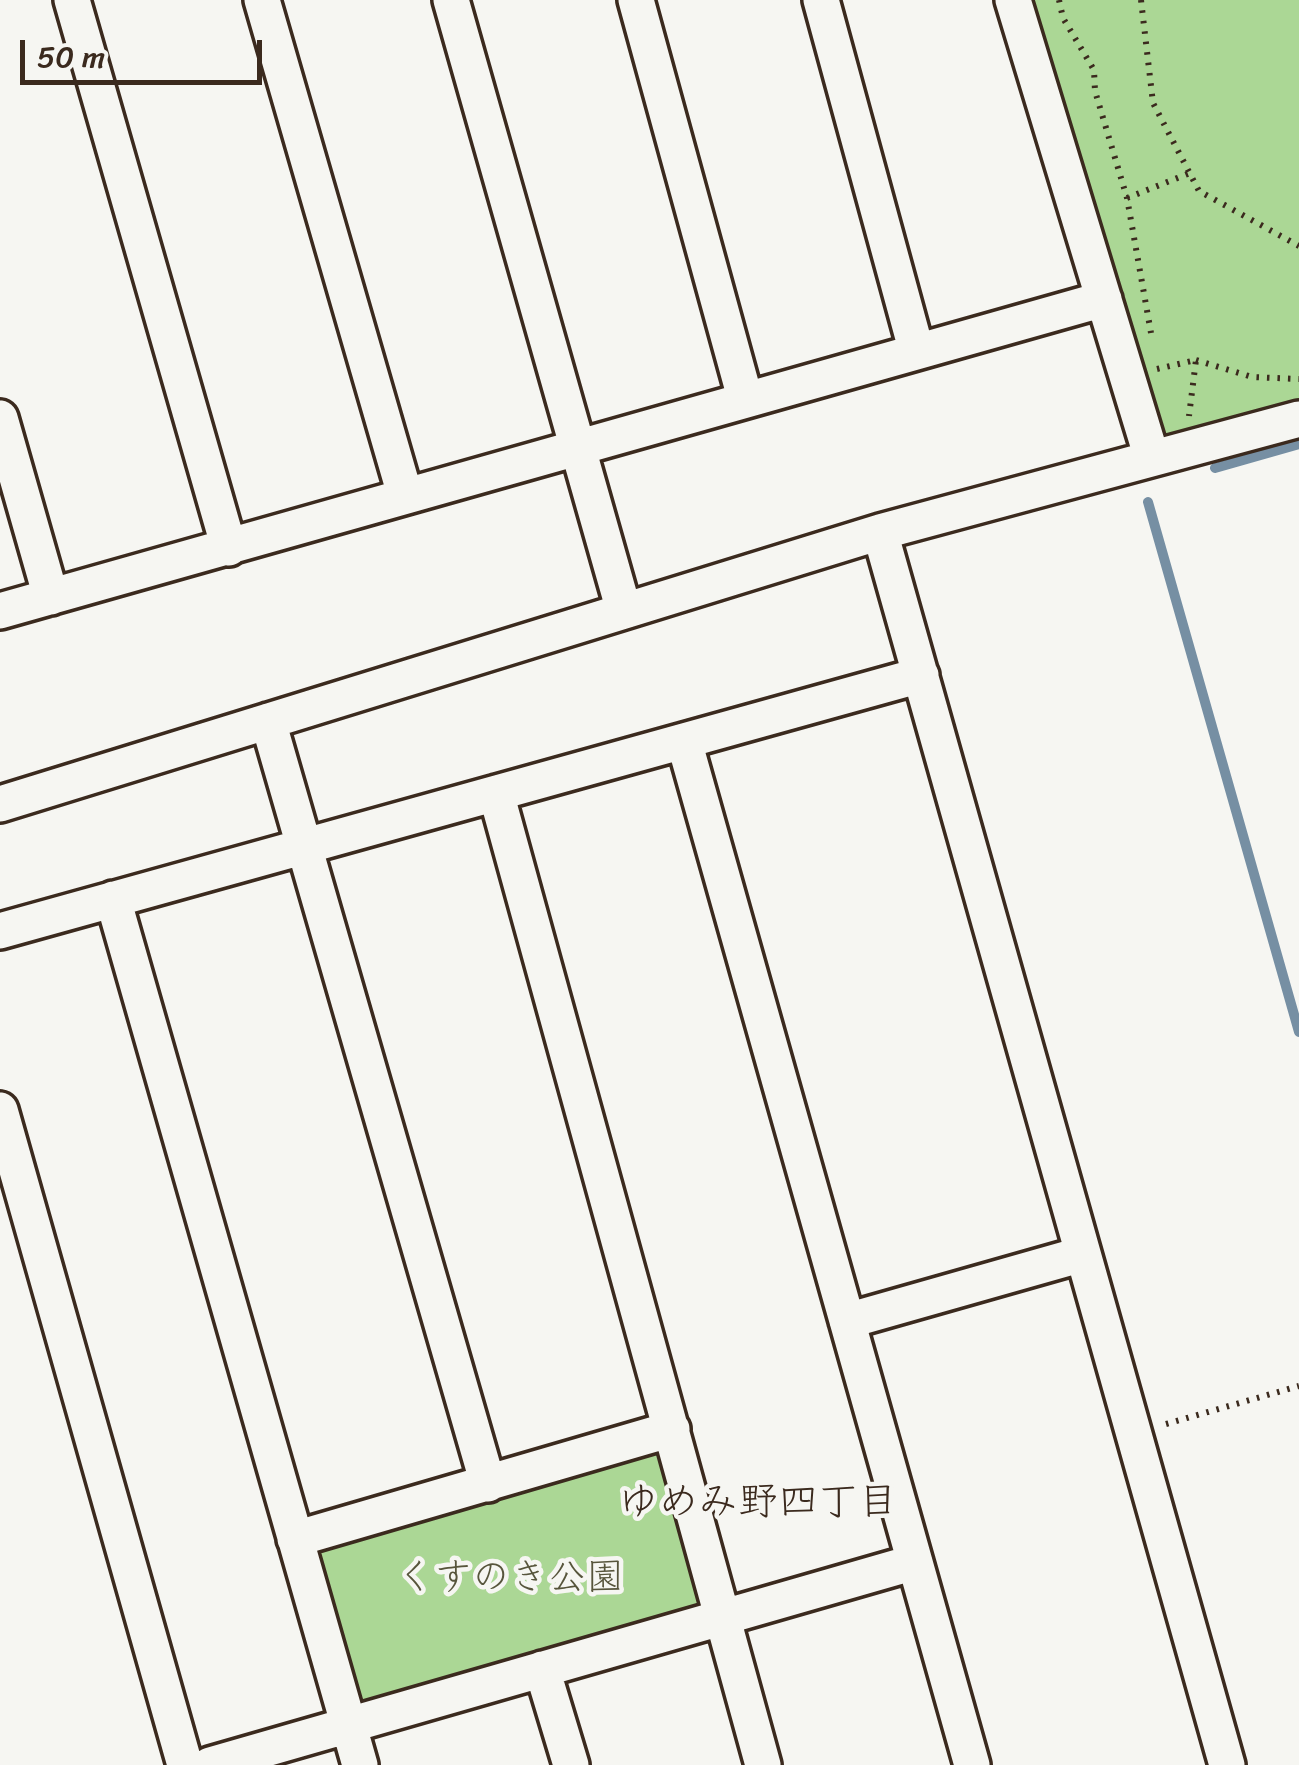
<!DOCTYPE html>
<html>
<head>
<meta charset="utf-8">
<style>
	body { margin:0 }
	#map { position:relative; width:1299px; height:1765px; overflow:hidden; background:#f6f6f2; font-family:Sriracha,sans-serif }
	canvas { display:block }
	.scale { position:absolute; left:20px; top:40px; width:242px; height:45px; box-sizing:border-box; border:5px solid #3b2a1e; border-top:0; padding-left:12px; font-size:30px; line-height:35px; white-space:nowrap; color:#3b2a1e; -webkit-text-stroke:8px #f6f6f2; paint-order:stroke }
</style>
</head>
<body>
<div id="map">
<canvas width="1299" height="1765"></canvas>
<div class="scale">50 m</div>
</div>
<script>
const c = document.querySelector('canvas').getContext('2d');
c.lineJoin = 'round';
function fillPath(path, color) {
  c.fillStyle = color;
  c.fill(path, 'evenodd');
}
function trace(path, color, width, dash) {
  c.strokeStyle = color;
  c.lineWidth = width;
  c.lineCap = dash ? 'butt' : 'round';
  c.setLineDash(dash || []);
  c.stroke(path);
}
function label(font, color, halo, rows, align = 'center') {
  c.font = font + ' Sriracha,"Klee One",sans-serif';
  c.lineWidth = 9;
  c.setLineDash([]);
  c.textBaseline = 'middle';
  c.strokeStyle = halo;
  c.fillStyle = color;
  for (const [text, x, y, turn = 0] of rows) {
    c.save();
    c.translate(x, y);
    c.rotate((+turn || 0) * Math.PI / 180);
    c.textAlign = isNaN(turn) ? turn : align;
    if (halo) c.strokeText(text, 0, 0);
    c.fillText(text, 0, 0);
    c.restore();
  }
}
const green = new Path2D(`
	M1023,0H1299V417L1158,448Z
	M660,1446L707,1609L359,1712L312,1549Z`);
const stream = new Path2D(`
	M1215,468L1299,444
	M1148,502L1299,1032`);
const path = new Path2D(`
	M1059,0L1063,18L1094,70L1095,91L1127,198L1151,333
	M1141,0L1153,103L1199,191L1299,246
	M1127,198L1190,173
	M1196,360L1252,377L1299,379
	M1157,369L1196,360L1189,416
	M1166,1424L1299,1386`);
const minor = new Path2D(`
	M72,0L229,548
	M262,0L405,495
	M451,0L624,611
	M636,0L745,398
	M821,0L916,349
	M1013,0L1151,455
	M0,418L51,597
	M880,532L1227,1765
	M0,611L1104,299
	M268,721L488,1484
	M684,741L972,1765
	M496,793L763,1765
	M0,804L880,532L1299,419
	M113,899L360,1765
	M0,931L921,675
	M0,1110L185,1765
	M847,1321L1083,1254
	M295,1539L672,1429
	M542,1669L571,1765
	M210,1765L915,1562`);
const parkNames = [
	["くすのき公園",510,1579]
];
const neighbourhoodNames = [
	["ゆめみ野四丁目",758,1504]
];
fillPath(green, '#abd795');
trace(stream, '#768fa3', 10);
trace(minor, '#3b2a1e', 42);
trace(path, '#3b2a1e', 6, [2.5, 8]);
trace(minor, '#f6f6f2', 35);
label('38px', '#57553c', '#f6f6f2', parkNames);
label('40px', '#3b2a1e', '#f6f6f2', neighbourhoodNames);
</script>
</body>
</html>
